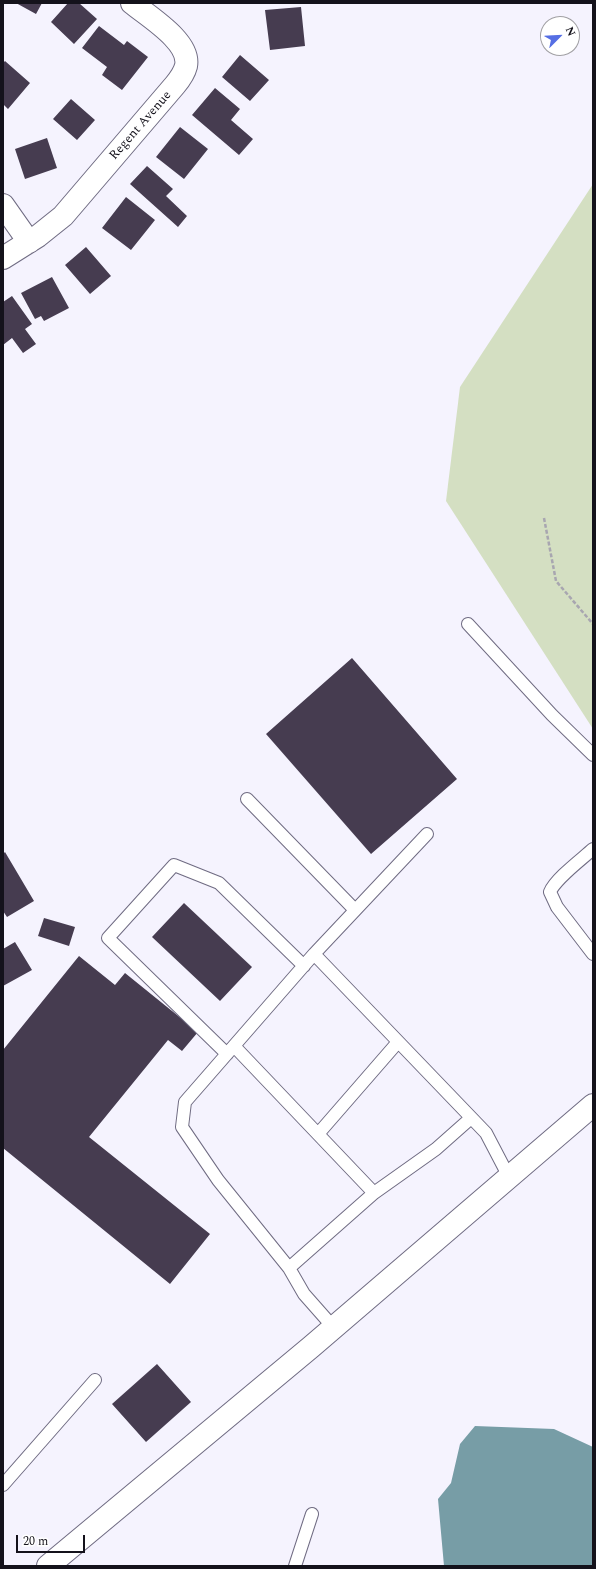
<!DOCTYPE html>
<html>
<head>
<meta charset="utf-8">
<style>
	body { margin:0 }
	#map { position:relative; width:596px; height:1569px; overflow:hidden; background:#f5f3fe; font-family:Spectral,serif }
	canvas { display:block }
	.frame { position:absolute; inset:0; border:4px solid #14121b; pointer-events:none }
	.north { position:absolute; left:540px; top:16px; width:40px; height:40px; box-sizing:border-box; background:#fff; border:1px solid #a1a0a4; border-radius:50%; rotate:66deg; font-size:11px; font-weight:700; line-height:16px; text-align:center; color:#14121b }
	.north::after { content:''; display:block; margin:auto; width:14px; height:18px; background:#556ee4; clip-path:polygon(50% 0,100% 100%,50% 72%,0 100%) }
	.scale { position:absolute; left:16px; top:1535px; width:69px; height:18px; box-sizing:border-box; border:2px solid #14121b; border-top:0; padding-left:5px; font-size:12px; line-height:14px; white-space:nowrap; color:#14121b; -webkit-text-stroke:3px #fff; paint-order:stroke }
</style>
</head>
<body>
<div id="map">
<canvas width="596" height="1569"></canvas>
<div class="frame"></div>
<div class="north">N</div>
<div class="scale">20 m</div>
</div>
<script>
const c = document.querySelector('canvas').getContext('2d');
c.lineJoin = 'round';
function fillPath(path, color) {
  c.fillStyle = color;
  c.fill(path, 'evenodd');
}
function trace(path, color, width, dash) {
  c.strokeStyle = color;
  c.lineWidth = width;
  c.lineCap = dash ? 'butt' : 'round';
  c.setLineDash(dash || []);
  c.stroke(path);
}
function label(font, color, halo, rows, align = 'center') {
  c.font = font + ' Spectral,serif';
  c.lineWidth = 4;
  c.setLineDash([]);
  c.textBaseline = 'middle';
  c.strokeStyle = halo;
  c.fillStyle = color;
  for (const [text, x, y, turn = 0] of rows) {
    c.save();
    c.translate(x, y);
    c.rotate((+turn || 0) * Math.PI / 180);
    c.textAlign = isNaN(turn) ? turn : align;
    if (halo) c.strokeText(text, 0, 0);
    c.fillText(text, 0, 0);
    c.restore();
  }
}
const green = new Path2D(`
	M593,184V729L446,501L460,387Z`);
const water = new Path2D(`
	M475,1426L554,1429L593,1447V1566H444L438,1499L451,1483L460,1444Z`);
const building = new Path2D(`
	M16,3H42L36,14Z
	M68,3H79L97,19L74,44L51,22Z
	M301,7L305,46L270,50L265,10Z
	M99,26L124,45L127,41L148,57L122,90L102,75L107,67L82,48Z
	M240,55L269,80L250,101L222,77Z
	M5,61L30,83L8,109L3,104V63Z
	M215,88L240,109L231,120L253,139L239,155L192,115Z
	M71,99L95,120L77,140L53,119Z
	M180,127L208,149L184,179L156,157Z
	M47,138L57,168L25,179L15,149Z
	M147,166L173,189L166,196L187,216L178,227L130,184Z
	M126,197L155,220L131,250L102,228Z
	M86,247L111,276L90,294L65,265Z
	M52,277L69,308L44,321L41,316L35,319L21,293Z
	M12,296L32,324L25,329L36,344L23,353L12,338L3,345V302Z
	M352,658L457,779L371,854L266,734Z
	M5,852L34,901L7,917L3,911V854Z
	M184,903L252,967L220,1001L152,937Z
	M44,918L75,927L69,946L38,936Z
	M15,942L32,970L3,986V949Z
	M79,956L115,985L125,973L198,1032L182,1051L168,1040L89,1137L210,1234L170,1284L3,1148V1050Z
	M157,1364L191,1402L146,1442L112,1404Z`);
const path = new Path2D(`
	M544,518L556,581L593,624`);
const service = new Path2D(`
	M468,624L552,715L593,755
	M247,799L355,910
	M593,849C582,859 555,879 550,892L557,907L593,954
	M314,954L427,834
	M234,1046L374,1193
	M227,1054L108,938L174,865L219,883L304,966
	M318,1134L398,1042
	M289,1268L374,1193L436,1149L471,1118
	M334,1328L304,1294L289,1268L218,1180L182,1127L185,1102L314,954L486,1133L509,1177
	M3,1485L95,1380
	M295,1566L312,1514`);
const minor = new Path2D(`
	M3,205L29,242
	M3,258L38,236L63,216L175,85C180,79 184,74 186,66C191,42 149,17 132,3
	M48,1566L311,1347L593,1105`);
const streetNames = [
	["Regent Avenue",141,126,-49]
];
fillPath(green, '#d4dfc2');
fillPath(water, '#779da6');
fillPath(building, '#463c50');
trace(service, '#6f6b82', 14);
trace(minor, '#6f6b82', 24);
trace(path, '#a8a6b0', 2.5, [4, 2]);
trace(service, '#fff', 12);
trace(minor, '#fff', 22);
label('13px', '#14121b', '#fff', streetNames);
</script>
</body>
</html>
